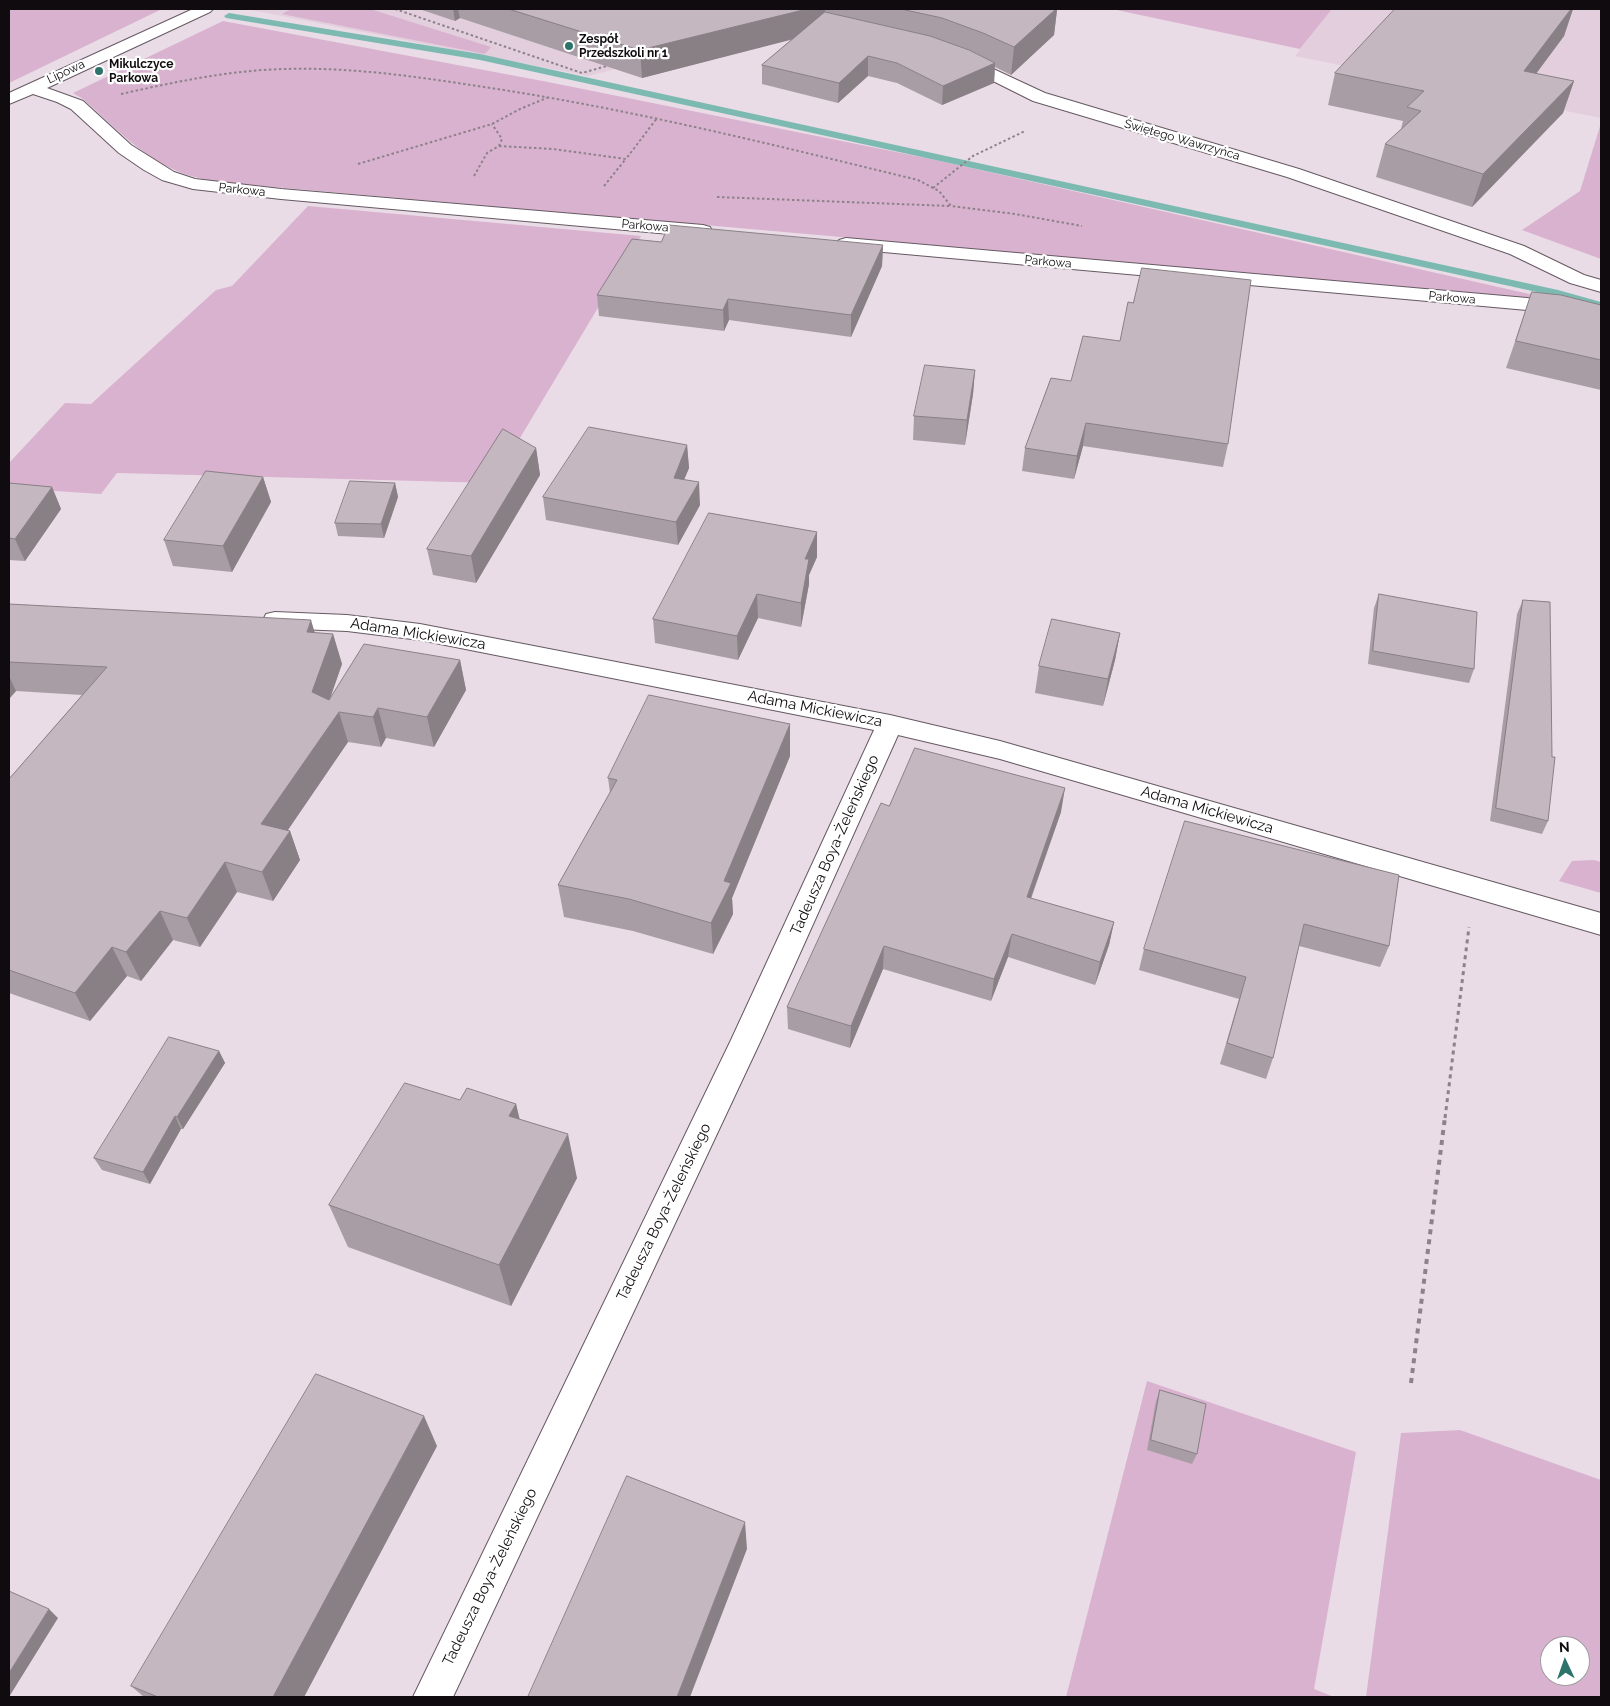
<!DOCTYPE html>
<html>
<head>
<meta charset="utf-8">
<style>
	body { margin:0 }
	#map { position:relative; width:1610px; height:1706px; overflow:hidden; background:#eadce6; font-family:Raleway,sans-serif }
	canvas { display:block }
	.frame { position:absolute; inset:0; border:10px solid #0f0b0e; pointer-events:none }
	.north { position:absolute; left:1540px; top:1636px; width:50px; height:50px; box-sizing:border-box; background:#fff; border:1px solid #9f9d9f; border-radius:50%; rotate:357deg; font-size:14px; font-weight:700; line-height:20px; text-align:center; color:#0f0b0e }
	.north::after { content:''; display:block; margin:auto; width:18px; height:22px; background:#2c746b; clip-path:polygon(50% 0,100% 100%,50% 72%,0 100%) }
</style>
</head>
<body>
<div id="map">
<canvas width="1610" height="1706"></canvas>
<div class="frame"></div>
<div class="north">N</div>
</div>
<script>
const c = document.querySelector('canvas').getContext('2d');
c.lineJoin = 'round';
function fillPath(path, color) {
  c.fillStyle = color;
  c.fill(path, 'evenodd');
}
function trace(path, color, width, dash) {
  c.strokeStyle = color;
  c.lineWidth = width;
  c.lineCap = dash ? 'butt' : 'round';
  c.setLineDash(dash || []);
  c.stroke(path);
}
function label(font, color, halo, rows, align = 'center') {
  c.font = font + ' Raleway,sans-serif';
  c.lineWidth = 4.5;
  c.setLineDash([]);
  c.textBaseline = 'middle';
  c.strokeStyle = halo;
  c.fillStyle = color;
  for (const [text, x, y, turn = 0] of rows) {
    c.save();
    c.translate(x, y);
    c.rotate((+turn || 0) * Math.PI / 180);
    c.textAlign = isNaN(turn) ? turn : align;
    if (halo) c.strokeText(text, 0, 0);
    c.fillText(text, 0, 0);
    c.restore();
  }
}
const built = new Path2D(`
	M246,9H721L690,50L588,76Z
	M1332,9H1601V118L1295,56Z`);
const green = new Path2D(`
	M9,9H162L9,83Z
	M291,9H370L491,47L485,54L282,14Z
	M1112,9H1332L1300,49Z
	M223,21L548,82L936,160L1556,300L228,183C210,180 191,178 175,170C140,155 111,124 83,99L73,93Z
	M1601,123V259L1522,230L1580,191Z
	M308,206L641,236L493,483L117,473L101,494L9,488V463L65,403L91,404L216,290L232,286Z
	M1594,860L1601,862V893L1559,881L1572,861Z
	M1147,1381L1356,1452L1314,1689L1334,1697H1066Z
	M1460,1430L1601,1480V1697H1366L1401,1433ZM1550,1646H1580V1676H1550Z`);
const stream = new Path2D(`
	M229,13L480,54L1558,290L1601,302V309L1555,296L480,60L226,18L224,16Z`);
const pathFar2 = new Path2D(`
	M395,9L582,73L610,65
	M121,94C175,82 230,70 286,69C352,67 419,77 484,87C631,109 774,145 918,180L939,191L951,206L1015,214L1082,226
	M499,146L553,149L626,159L657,118
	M358,164L492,124L520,109L549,97
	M474,176L487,153L499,146L502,139L492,124
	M604,186L625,160
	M933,188L973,156L1025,131
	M717,197L950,206`);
const pathFar1 = new Path2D(`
	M1445,1118L1469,927`);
const path = new Path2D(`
	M1411,1383L1445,1117`);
const street = new Path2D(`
	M193,9H213L210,12L47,88L83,101L131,145L174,172L195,179L281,189L703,225L710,227L712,231L710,235L703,237L281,199L193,189L162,180L144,170L119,153L71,109L57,102L33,94L9,104V93Z
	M961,54L1045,93L1299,169L1524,246L1584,275L1601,280V292L1570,283L1510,254L1287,177L1033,101L955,62L953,59L955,56Z
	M846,238L1527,298L1601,310V322L1527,310L839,248L837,244L839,240Z
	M275,612L347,615L420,624L890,715L1000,741L1601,913V935L1000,759L898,735L761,1040L453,1697H413L731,1040L874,730L420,640L347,631L275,628L266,626L263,620L266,614Z`);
const wall = new Path2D(`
	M419,9H1058L1057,10L1054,35L1011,75L995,67L994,83L942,105L897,83L868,76L838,103L762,84V65L792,39L642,78L460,18L455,21Z
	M1395,9H1573L1564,36L1536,74L1574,81L1563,113L1472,207L1376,177L1385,144L1401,129L1403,121L1328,105L1335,73Z
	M661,242L883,245L882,266L851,337L729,320L724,331L599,316L597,295Z
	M1532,292L1601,305V390L1506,368Z
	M975,370L973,394L965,445L913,440L914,416Z
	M1051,378L1228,444L1223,467L1083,446L1074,479L1022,471L1025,448Z
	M687,445L689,468L684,480L700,505L678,545L546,520L543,497Z
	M536,448L540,475L476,583L433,575L427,549Z
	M263,477L271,502L232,572L173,566L164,540Z
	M9,483L52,487L61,509L25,561L9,560Z
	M395,483L398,497L384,538L338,536L335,523Z
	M817,532V557L809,575V584L801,627L758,618L738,660L655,643L653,619Z
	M1379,594L1474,669L1469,683L1368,664L1374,608Z
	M1523,600L1548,821L1542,834L1490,821L1517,614Z
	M9,604L315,633L333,634L342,664L330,697L460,660L466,690L434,747L386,738L381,747L348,742L288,830L290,831L300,860L273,901L237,892L200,947L173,940L141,981L127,976L90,1021L9,993V779L82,695L16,691L9,699Z
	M1120,633L1115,660L1103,706L1035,693L1039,666Z
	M790,756L732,898L733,914L713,954L633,931L564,917L558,885L610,793L608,778Z
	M889,806L1061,812L1031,899L1114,922L1109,945L1095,985L1008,957L991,1001L883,969L850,1048L788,1029L787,1007Z
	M1399,875L1389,946L1380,967L1299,946L1273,1058L1266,1079L1220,1064L1239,999L1139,970L1144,949Z
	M219,1051L225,1063L183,1129H181L150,1184L102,1170L94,1158Z
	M516,1104L520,1120L577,1178L511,1306L348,1247L329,1205Z
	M1160,1390L1197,1454L1192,1464L1147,1450L1156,1401Z
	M437,1446L304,1697H144L131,1686Z`);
const shadedWall = new Path2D(`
	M453,9H458L460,18L455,21Z
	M807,9H825V31L642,78L640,50Z
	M1038,9H1058L1057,10L1054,35L1011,75L1014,47Z
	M1571,9H1573L1564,36L1514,103L1524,71Z
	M868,56V76L838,103L839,83Z
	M995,63L994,83L942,105L943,86Z
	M1574,81L1563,113L1472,207L1483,174Z
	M883,245L882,266L851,337V315Z
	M728,299L729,320L724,331L723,310Z
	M975,370L973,394L965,445L967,420Z
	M1086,423L1083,446L1074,479L1077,456Z
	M687,445L689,468L675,501L674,478Z
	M536,448L540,475L476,583L471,556Z
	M263,477L271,502L232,572L223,546Z
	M699,482L700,505L678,545L676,522Z
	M395,483L398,497L384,538L381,524Z
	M52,487L61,509L25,561L15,539Z
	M817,532V557L809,575V584L801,627V603L805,559Z
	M757,594L758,618L738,660L737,636Z
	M311,620L320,650L307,632Z
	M1120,633L1115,660L1103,706L1108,679Z
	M333,634L342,664L322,722L312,692Z
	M460,660L466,690L434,747L427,717Z
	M9,676L16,691L9,699Z
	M378,708L386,738L381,747L373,717Z
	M339,712L348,742L272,853L261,824Z
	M790,724V756L732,898L733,914L713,954L711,923L724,881Z
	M1065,788L1061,812L1023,920L1027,897Z
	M290,831L300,860L273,901L262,872Z
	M225,862L237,892L200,947L187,918Z
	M160,911L173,940L141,981L126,952Z
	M1114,922L1109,945L1095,985L1100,962Z
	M1012,934L1008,957L991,1001L994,979Z
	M884,946L883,969L850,1048L851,1026Z
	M112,947L127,976L90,1021L75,993Z
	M219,1051L225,1063L183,1129L177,1117Z
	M516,1104L526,1149L509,1116Z
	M175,1116L181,1129L150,1184L143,1172Z
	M568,1134L577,1178L511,1306L499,1265Z
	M424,1416L437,1446L304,1697H273Z
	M745,1522L747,1549L690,1697H677Z
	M49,1609L58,1618L9,1697V1673Z`);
const building = new Path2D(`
	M509,9H807L640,50Z
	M901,9H1056L1014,47L983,33L942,18Z
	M1395,9H1571L1524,71L1574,81L1483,174L1385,144L1421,111L1407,107L1424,91L1335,73Z
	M825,12L930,36L969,50L995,63L943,86L897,63L868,56L839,83L762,65Z
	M669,225L883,245L851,315L728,299L723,310L597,295L632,239L661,242Z
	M1142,268L1251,280L1228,444L1086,423L1077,456L1025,448L1051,378L1071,381L1083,336L1120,341L1128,302L1133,303Z
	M1532,292L1561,295L1601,305V360L1516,341Z
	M925,365L975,370L967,420L914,416Z
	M589,427L687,445L674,478L699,482L676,522L543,497Z
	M503,429L536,448L471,556L427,549Z
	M206,471L263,477L223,546L164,540Z
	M350,481L395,483L381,524L335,523Z
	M9,483L52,487L15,539L9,538Z
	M709,513L817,532L805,559H809L801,603L757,594L737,636L653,619Z
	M1379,594L1477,612L1474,669L1373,651Z
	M1523,600L1550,602L1552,757H1555L1548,821L1496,808Z
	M9,604L311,620L307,632L333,634L312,692L329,700L364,644L460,660L427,717L378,708L373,717L339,712L261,824L290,831L262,872L225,862L187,918L160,911L126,952L112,947L75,993L9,970V779L107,667L9,662Z
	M1052,619L1120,633L1108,679L1039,666Z
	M649,695L790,724L724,881L731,883L711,923L629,899L558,885L617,780L608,778Z
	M915,748L1065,788L1027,897L1114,922L1100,962L1012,934L994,979L884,946L851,1026L787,1007L881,803L889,806Z
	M1185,821L1399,875L1389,946L1304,924L1273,1058L1227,1043L1246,977L1144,949Z
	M169,1037L219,1051L177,1117L175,1116L143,1172L94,1158Z
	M405,1083L460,1100L467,1088L516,1104L509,1116L568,1134L499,1265L329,1205Z
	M316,1374L424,1416L273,1697H158L131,1686Z
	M1160,1390L1206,1404L1197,1454L1151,1440Z
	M627,1476L745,1522L677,1697H528Z
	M9,1591L49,1609L9,1673Z`);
const markers = [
	[569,46,5,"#2c746b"],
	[99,71,5,"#2c746b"]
];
const farPoinames = [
	["Zespół",579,39],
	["Przedszkoli nr 1",579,53],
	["Mikulczyce",109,64],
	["Parkowa",109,78]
];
const farStreetnames = [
	["Lipowa",66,72,-25],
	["Świętego Wawrzyńca",1182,140,16],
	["Parkowa",242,190,6],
	["Parkowa",645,226,5],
	["Parkowa",1048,262,5],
	["Parkowa",1452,298,5]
];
const streetNames = [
	["Adama Mickiewicza",418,634,9],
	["Adama Mickiewicza",815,709,11],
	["Adama Mickiewicza",1207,810,16],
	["Tadeusza Boya-Żeleńskiego",835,845,-66],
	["Tadeusza Boya-Żeleńskiego",664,1212,-64],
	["Tadeusza Boya-Żeleńskiego",490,1577,-64]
];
fillPath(built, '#e3cedd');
fillPath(green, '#d9b2cf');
fillPath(stream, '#7cbab1');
trace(street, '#655962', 2);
trace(pathFar2, '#8c8289', 2, [2.5, 2.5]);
trace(pathFar1, '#8c8289', 3, [4, 4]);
trace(path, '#8c8289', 4, [5, 5]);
fillPath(street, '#fff');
fillPath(wall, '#a99da5');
fillPath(shadedWall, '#898086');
fillPath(building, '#c4b7c0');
trace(building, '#898086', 1);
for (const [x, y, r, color] of markers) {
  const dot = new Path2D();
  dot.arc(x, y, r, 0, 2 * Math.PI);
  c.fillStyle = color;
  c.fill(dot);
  trace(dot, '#fff', 2);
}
label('bold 12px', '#0f0b0e', '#fff', farPoinames, 'left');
label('12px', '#0f0b0e', '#fff', farStreetnames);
label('15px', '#0f0b0e', '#fff', streetNames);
</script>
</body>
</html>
